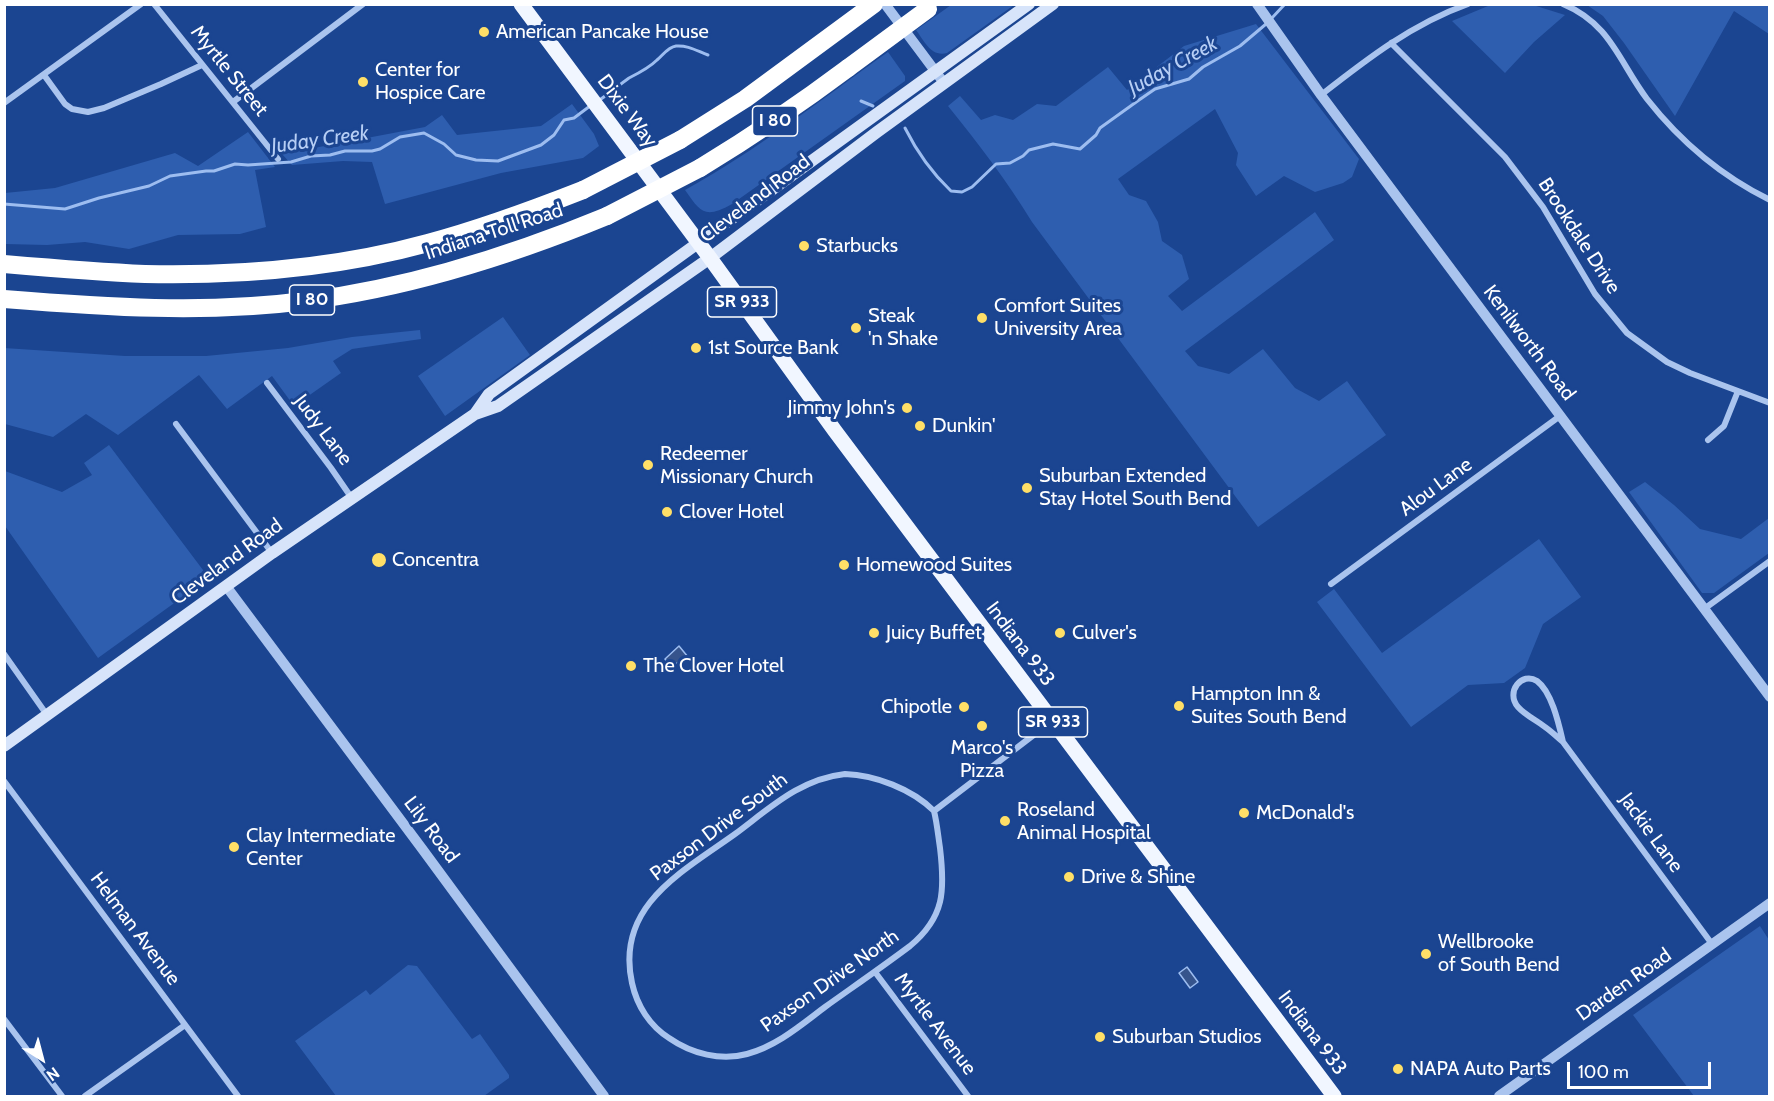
<!DOCTYPE html>
<html>
<head>
<meta charset="utf-8">
<style>
	body { margin:0 }
	#map { position:relative; width:1774px; height:1101px; overflow:hidden; background:#1b4591; font-family:Cabin,sans-serif }
	canvas { display:block }
	.frame { position:absolute; inset:0; border:6px solid #fff; pointer-events:none }
	.north { position:absolute; left:12px; top:1029px; width:60px; height:60px; -webkit-text-stroke:4px #1b4591; paint-order:stroke; rotate:144deg; font-size:16px; font-weight:700; line-height:24px; text-align:center; color:#fff }
	.north::after { content:''; display:block; margin:auto; width:21px; height:27px; background:#fff; clip-path:polygon(50% 0,100% 100%,50% 72%,0 100%) }
	.scale { position:absolute; left:1567px; top:1062px; width:144px; height:27px; box-sizing:border-box; border:3px solid #fff; border-top:0; padding-left:8px; font-size:18px; line-height:21px; white-space:nowrap; color:#fff; -webkit-text-stroke:4px #1b4591; paint-order:stroke }
</style>
</head>
<body>
<div id="map">
<canvas width="1774" height="1101"></canvas>
<div class="frame"></div>
<div class="north">N</div>
<div class="scale">100 m</div>
</div>
<script>
const c = document.querySelector('canvas').getContext('2d');
c.lineJoin = 'round';
function fillPath(path, color) {
  c.fillStyle = color;
  c.fill(path, 'evenodd');
}
function trace(path, color, width, dash) {
  c.strokeStyle = color;
  c.lineWidth = width;
  c.lineCap = dash ? 'butt' : 'round';
  c.setLineDash(dash || []);
  c.stroke(path);
}
function label(font, color, halo, rows, align = 'center') {
  c.font = font + ' Cabin,sans-serif';
  c.lineWidth = 6;
  c.setLineDash([]);
  c.textBaseline = 'middle';
  c.strokeStyle = halo;
  c.fillStyle = color;
  for (const [text, x, y, turn = 0] of rows) {
    c.save();
    c.translate(x, y);
    c.rotate((+turn || 0) * Math.PI / 180);
    c.textAlign = isNaN(turn) ? turn : align;
    if (halo) c.strokeText(text, 0, 0);
    c.fillText(text, 0, 0);
    c.restore();
  }
}
const green = new Path2D(`
	M1497,4L1533,5L1565,15L1534,42L1505,73L1452,21L1488,6Z
	M951,5V4L1014,5L947,53C931,57 925,42 916,30Z
	M1587,5H1769V34L1734,11L1675,116L1624,43L1603,16Z
	M1256,24L1359,159L1352,177L1343,183L1315,192L1284,176L1256,196L1236,165L1238,153L1215,109L1118,179L1129,195L1146,201L1158,222L1162,241L1182,255L1189,279L1168,296L1182,311L1315,212L1334,240L1185,351L1198,366L1229,374L1263,349L1295,388L1319,401L1347,381L1386,435L1258,527L1032,222C1007,181 978,143 948,106L960,96L981,120L995,115L1013,120L1037,104L1056,106L1108,67L1127,90L1184,46Z
	M888,52L905,76V81L732,204C705,219 701,213 685,190C756,151 822,99 888,52Z
	M572,104L594,134L599,146L583,158L501,173L385,204L372,162L343,161L292,165L282,154L425,127L442,115L457,135L541,126Z
	M248,132L275,167L255,170L266,227L240,234L178,235L129,249L85,242L47,245L5,244V193L55,188L175,153L198,166Z
	M503,317L530,355L445,416L418,376Z
	M420,330L421,339L352,349L333,361L341,373L294,406L272,376L227,409L199,375L118,435L86,414L53,437L5,424L4,348L125,356H206L288,348L352,337Z
	M109,445L209,578L98,658L5,526V471L62,492L92,475L84,463Z
	M1645,482L1674,505L1700,529L1741,539L1769,518V553L1714,593H1702L1629,492Z
	M1539,539L1581,597L1543,624L1525,668L1504,683L1468,685L1411,727L1317,602L1334,589L1382,653Z
	M1760,926L1769,940V1096H1694L1633,1015Z
	M408,965L417,966L472,1039L480,1034L509,1075V1078L484,1096H336L295,1041L366,990L370,995Z`);
const water = new Path2D(`
	M679,646L688,657L670,667L665,659Z
	M1187,967L1198,982L1190,988L1179,973Z`);
const stream = new Path2D(`
	M1271,19L1285,4
	M598,101C609,94 619,85 629,78C639,73 649,68 657,60C663,55 668,47 676,46C688,45 697,51 708,55
	M861,101L873,106
	M905,128C916,150 933,174 951,191L962,192L972,187L996,164L1010,163L1023,156L1029,150L1053,144L1080,149L1096,135L1100,128L1139,100L1155,89L1189,79L1203,67L1240,46L1266,24
	M4,204L65,209L99,198L149,186L170,176L206,171H214L235,164L248,165L291,162L311,156L330,155L345,151H372L380,149L400,137L424,133L444,144L456,155L476,160L498,161L541,145L554,135L564,120L574,118L590,106`);
const minor = new Path2D(`
	M154,4L278,159
	M1563,4C1611,24 1619,62 1647,99C1680,141 1721,176 1770,200
	M1391,43L1505,157L1543,207L1595,294L1627,333L1667,362L1690,373L1770,403
	M44,75L65,104L72,109L88,112L104,108L161,84L202,65
	M1321,95C1367,59 1412,24 1468,4
	M233,102L363,4
	M4,103L141,4
	M267,383L331,468L351,497
	M176,424L272,553
	M1708,440L1724,426L1738,391
	M1331,584L1560,416
	M1704,609L1770,561
	M4,654L47,715
	M1563,742C1557,737 1551,731 1545,727C1536,720 1525,715 1518,707C1505,692 1522,671 1537,681C1552,692 1559,725 1563,742L1712,944
	M845,774C875,775 912,789 934,811C937,823 938,835 940,848C945,890 945,917 910,946C882,967 853,987 825,1007C801,1025 777,1046 747,1054C721,1061 692,1054 669,1038C650,1026 637,1006 632,983C615,906 682,872 735,834C770,808 800,779 845,774Z
	M4,781L238,1096
	M934,811L1052,721
	M875,972L968,1096
	M4,1019L62,1096
	M85,1096L185,1025`);
const tertiary = new Path2D(`
	M885,4L944,83
	M1257,4L1321,95L1770,697
	M226,586L423,850L604,1096
	M1499,1096L1770,903`);
const secondary = new Path2D(`
	M475,414L489,394L1029,4
	M4,746L272,553L475,414L498,406L710,258L877,132L1053,4`);
const primary = new Path2D(`
	M521,4L710,258L835,431L1334,1096`);
const motorway = new Path2D(`
	M680,140L745,99L874,4
	M700,168C751,137 800,104 848,68
	M4,264C51,268 98,272 145,274C239,276 337,268 428,243C481,229 532,210 583,190
	M4,299C104,307 205,314 305,301C409,288 510,256 607,216`);
const motorwayBridge = new Path2D(`
	M848,68L928,9
	M583,190L680,140
	M607,216L700,168`);
const markers = [
	[484,32,6,"#ffdf67"],
	[363,82,6,"#ffdf67"],
	[804,246,6,"#ffdf67"],
	[982,318,6,"#ffdf67"],
	[856,328,6,"#ffdf67"],
	[696,348,6,"#ffdf67"],
	[907,408,6,"#ffdf67"],
	[920,426,6,"#ffdf67"],
	[648,465,6,"#ffdf67"],
	[1027,488,6,"#ffdf67"],
	[667,512,6,"#ffdf67"],
	[379,560,8,"#ffdf67"],
	[844,565,6,"#ffdf67"],
	[874,633,6,"#ffdf67"],
	[1060,633,6,"#ffdf67"],
	[631,666,6,"#ffdf67"],
	[1179,706,6,"#ffdf67"],
	[964,707,6,"#ffdf67"],
	[982,726,6,"#ffdf67"],
	[1244,813,6,"#ffdf67"],
	[1005,821,6,"#ffdf67"],
	[234,847,6,"#ffdf67"],
	[1069,877,6,"#ffdf67"],
	[1426,954,6,"#ffdf67"],
	[1100,1037,6,"#ffdf67"],
	[1398,1069,6,"#ffdf67"]
];
const shields = [
	[775,121,45],
	[312,300,45],
	[742,302,69],
	[1053,722,69]
];
const shieldNames = [
	["I 80",775,121],
	["I 80",312,300],
	["SR 933",742,302],
	["SR 933",1053,722]
];
const poiNames = [
	["American Pancake House",496,32],
	["Center for",375,70],
	["Hospice Care",375,93],
	["Starbucks",816,246],
	["Comfort Suites",994,306],
	["University Area",994,329],
	["Steak",868,316],
	["'n Shake",868,339],
	["1st Source Bank",708,348],
	["Jimmy John's",895,408,"right"],
	["Dunkin'",932,426],
	["Redeemer",660,454],
	["Missionary Church",660,477],
	["Suburban Extended",1039,476],
	["Stay Hotel South Bend",1039,499],
	["Clover Hotel",679,512],
	["Concentra",392,560],
	["Homewood Suites",856,565],
	["Juicy Buffet",886,633],
	["Culver's",1072,633],
	["The Clover Hotel",643,666],
	["Hampton Inn &",1191,694],
	["Suites South Bend",1191,717],
	["Chipotle",952,707,"right"],
	["Marco's",982,748,"center"],
	["Pizza",982,771,"center"],
	["Roseland",1017,810],
	["Animal Hospital",1017,833],
	["McDonald's",1256,813],
	["Clay Intermediate",246,836],
	["Center",246,859],
	["Drive & Shine",1081,877],
	["Wellbrooke",1438,942],
	["of South Bend",1438,965],
	["Suburban Studios",1112,1037],
	["NAPA Auto Parts",1410,1069]
];
const streetNames = [
	["Myrtle Street",229,71,51],
	["Dixie Way",627,111,53],
	["Cleveland Road",755,199,-37],
	["Indiana Toll Road",494,232,-18],
	["Brookdale Drive",1579,236,57],
	["Kenilworth Road",1529,343,53],
	["Judy Lane",323,430,53],
	["Alou Lane",1436,487,-36],
	["Cleveland Road",227,562,-36],
	["Indiana 933",1020,644,53],
	["Paxson Drive South",719,827,-37],
	["Lily Road",431,830,53],
	["Jackie Lane",1651,833,54],
	["Helman Avenue",135,929,53],
	["Paxson Drive North",830,981,-35],
	["Darden Road",1624,985,-35],
	["Myrtle Avenue",935,1024,53],
	["Indiana 933",1312,1033,53]
];
const waterNames = [
	["Juday Creek",1173,66,-29],
	["Juday Creek",320,140,-8]
];
fillPath(green, '#2e5eaf');
fillPath(water, '#36548c');
trace(water, '#9dbdf0', 1.5);
trace(stream, '#9dbdf0', 3);
trace(minor, '#aac4ee', 6);
trace(tertiary, '#aac4ee', 10);
trace(secondary, '#d7e4fa', 12);
trace(primary, '#f1f6ff', 15);
trace(motorway, '#fff', 18);
trace(motorwayBridge, '#fff', 18);
for (const [x, y, r, color] of markers) {
  const dot = new Path2D();
  dot.arc(x, y, r, 0, 2 * Math.PI);
  c.fillStyle = color;
  c.fill(dot);
  trace(dot, '#1b4591', 2);
}
for (const [x, y, w] of shields) {
  const box = new Path2D();
  box.roundRect(x - w / 2, y - 15, w, 30, 4.5);
  c.fillStyle = '#1b4591';
  c.fill(box);
  trace(box, '#fff', 1.5);
}
label('bold 18px', '#fff', null, shieldNames);
label('20px', '#fff', '#1b4591', poiNames, 'left');
label('20px', '#fff', '#1b4591', streetNames);
label('italic 21px', '#b6cef5', '#1b4591', waterNames);
</script>
</body>
</html>
